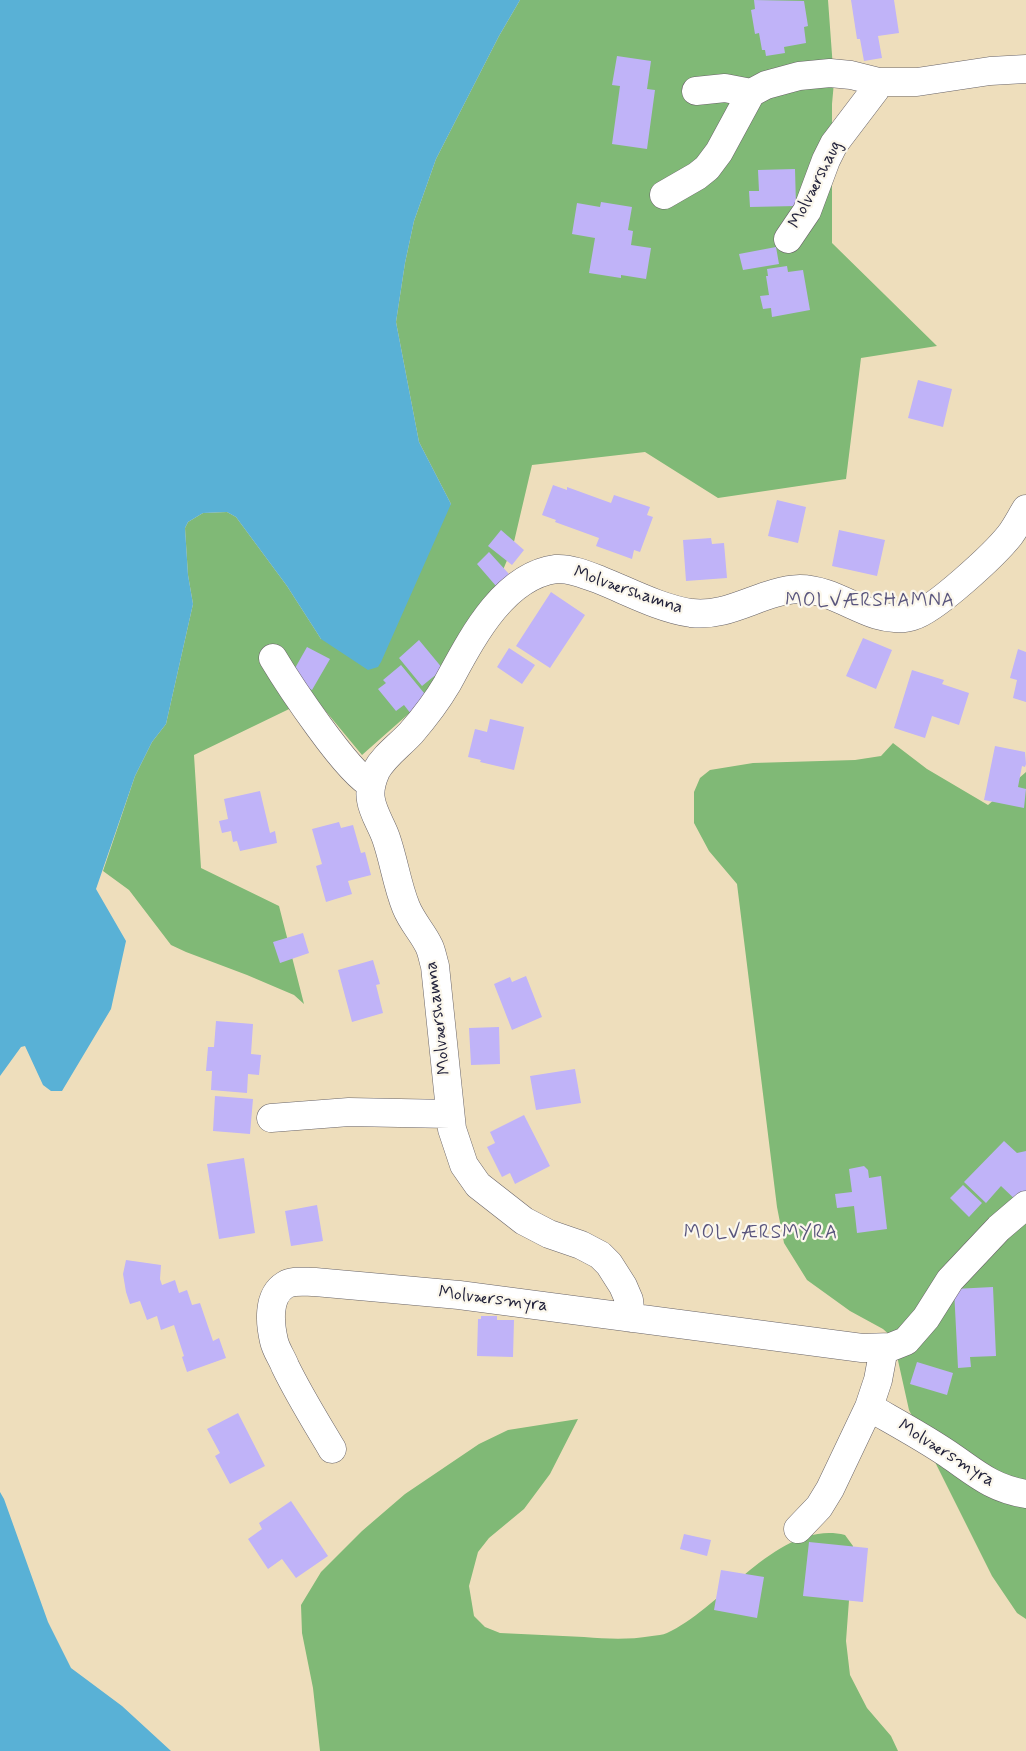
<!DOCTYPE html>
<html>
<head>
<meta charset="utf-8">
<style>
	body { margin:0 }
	canvas { display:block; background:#eedebc }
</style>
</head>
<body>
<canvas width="1026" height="1751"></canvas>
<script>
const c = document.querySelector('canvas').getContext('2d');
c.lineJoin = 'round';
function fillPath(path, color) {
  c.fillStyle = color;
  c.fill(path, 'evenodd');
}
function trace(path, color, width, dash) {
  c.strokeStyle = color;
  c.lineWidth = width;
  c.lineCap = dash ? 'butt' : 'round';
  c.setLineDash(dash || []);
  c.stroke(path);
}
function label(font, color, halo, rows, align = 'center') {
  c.font = font + ' Mynerve,sans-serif';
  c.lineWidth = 4.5;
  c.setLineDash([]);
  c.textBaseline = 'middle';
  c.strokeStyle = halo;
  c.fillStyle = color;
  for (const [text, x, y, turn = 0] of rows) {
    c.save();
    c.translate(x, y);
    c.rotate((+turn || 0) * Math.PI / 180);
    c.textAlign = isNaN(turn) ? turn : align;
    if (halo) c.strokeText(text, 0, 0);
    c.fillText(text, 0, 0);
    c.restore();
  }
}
const forest = new Path2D(`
	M520,0H828L834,82L832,104V243L937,346L861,358L846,479L718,498L645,452L532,465L513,546L485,613L414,709L362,755L314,697L194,755L201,868L279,906L304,1004L294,995L247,975L186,952L171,945L129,890L103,871L135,776L152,742L166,724L193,604L188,575L185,528L188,522L203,513L227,512L236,517L287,586L321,639L451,504L419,442L396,322L405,263L414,221L436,159L499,36Z
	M893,743L927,769L988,805L1026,772V1619L1017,1613L992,1576L909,1410L893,1338L883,1329L850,1311L807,1280L784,1243L777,1207L737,884L709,851L694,823V792L700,778L710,770L753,763L855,760L881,756Z
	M578,1419L550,1474L524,1509L489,1538L478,1552L469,1586L474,1616L485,1627L500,1633C528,1634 556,1636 584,1637C609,1639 627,1640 652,1636C657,1635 663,1635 667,1633C722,1609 778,1519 845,1535L853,1546L846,1641L850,1675L867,1708L891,1736L898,1751H320L313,1688L302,1633L301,1605L321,1572L362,1531L405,1494L479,1444L508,1430Z`);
const water = new Path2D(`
	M0,0H520L499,36L436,159L414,221L405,263L396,322L419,442L451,504L381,662L378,667L368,670L321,639L287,586L236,517L227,512L203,513L188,522L185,528L188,575L193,604L166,724L152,742L135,776L96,889L126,941L111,1009L62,1091H51L43,1085L25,1046L21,1047L0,1076Z
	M0,1492L4,1499L48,1622L71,1668L122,1706L171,1751H0Z`);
const building = new Path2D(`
	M754,0L804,1L808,26L804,27L806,43L784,47L785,53L766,56L765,50H762L759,33L755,34L751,10L755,9Z
	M851,0H894L899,33L878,36L882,58L864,61L860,39H857Z
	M617,56L651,61L647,89L655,90L647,149L612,144L620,86L612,85Z
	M795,169L796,206L750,207L749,191H759L758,170Z
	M601,202L632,207L628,230L633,231L631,245L651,248L646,279L621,275V278L589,273L595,238L572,234L577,203L600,207Z
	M776,247L779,264L743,270L739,254Z
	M787,266L788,272L803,270L810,310L772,317L771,308L763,309L760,296L769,295L766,276H768L767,269Z
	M918,380L952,389L943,427L908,418Z
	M553,485L567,490V487L611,503L614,495L650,507L647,515L653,517L640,552L634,550L632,559L596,546L599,538L555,522L556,520L542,515Z
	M777,500L806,507L798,543L768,536Z
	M501,530L524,550L512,565L488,546Z
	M839,530L885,540L877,576L832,566Z
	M711,538L712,544L724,543L727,578L686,581L683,540Z
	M489,552L509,574L496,586L477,564Z
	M551,592L585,615L550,668L516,646Z
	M863,638L892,650L876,689L846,676Z
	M419,640L443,669L422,686L399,658Z
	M307,647L330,659L312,690L290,677Z
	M509,648L535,665L522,684L497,667Z
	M1018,649L1026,652V702L1013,698L1017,680L1010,678Z
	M401,665L429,699L411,714L404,705L396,711L378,689L386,683L383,680Z
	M912,670L944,680L942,684L969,693L959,725L932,716L925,738L894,728Z
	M490,719L524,727L514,770L480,762L481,760L468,757L475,729L487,732Z
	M995,746L1025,752L1026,764L1025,767L1022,766L1018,787L1026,789L1024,808L984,800Z
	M260,791L270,833L275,831L277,843L240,851L237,841L233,842L231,831L222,833L219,821L228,819L224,799Z
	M339,822L341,828L353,825L361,853L365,852L371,875L348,881L352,894L326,902L316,866L322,864L312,829Z
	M303,933L309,953L280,963L273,942Z
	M373,960L380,984L376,985L383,1013L352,1022L338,970Z
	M526,976L542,1017L512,1030L494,984L510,977L512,982Z
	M216,1021L253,1024L251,1054L261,1055L259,1075L248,1074L247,1093L211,1090L212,1071H206L208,1047H214Z
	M499,1027L500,1064L471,1065L469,1028Z
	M575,1069L581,1103L536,1110L530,1076Z
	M215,1096L253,1099L250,1134L213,1131Z
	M524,1115L550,1166L515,1184L510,1173L502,1177L487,1147L495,1143L490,1132Z
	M1004,1141L1017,1153L1026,1151V1198L1020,1204L1001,1186L986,1203L964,1182Z
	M244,1158L255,1233L219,1239L207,1164Z
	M864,1166L868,1170L869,1178L881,1176L887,1229L857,1233L854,1206L837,1208L835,1194L852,1192L849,1169Z
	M963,1185L982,1203L969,1217L950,1198Z
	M317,1205L323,1241L291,1246L285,1211Z
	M126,1260L161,1265L160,1279L162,1285L175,1280L179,1293L187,1290L192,1305L200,1303L213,1341L219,1338L226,1358L187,1372L182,1357L184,1356L174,1325L161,1330L157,1316L147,1320L140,1301L130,1304L126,1292L123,1274Z
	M993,1287L996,1356L970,1357L971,1367L958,1368L954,1289Z
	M481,1316H497V1320H514L513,1357L477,1356L478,1319H481Z
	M917,1362L953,1373L947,1395L910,1384Z
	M238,1413L265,1466L230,1484L215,1456L220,1453L207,1429Z
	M291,1501L328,1556L296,1578L282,1559L268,1569L248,1539L262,1529L259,1523Z
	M684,1534L711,1540L707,1556L680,1549Z
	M809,1542L868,1548L863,1602L803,1596Z
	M721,1570L764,1577L757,1618L714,1610Z`);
const minor = new Path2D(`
	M696,91L725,88L751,93
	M664,195L697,176L707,168L719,152L751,93L766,85L799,76L830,73L851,75L879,82H917L990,71L1026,69
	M788,239L807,211L826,160L834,144L875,90L879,82
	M273,658C288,683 348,774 371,784
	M271,1118L349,1112L450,1114
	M631,1318L629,1300L623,1286L609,1264L600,1255L581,1245L549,1234L524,1221L478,1185L464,1165L452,1129L435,966C433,960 432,952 429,946C423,933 412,922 406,907C397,885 394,861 386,838C382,826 373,813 371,800C369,790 372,780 376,771C384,756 400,745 411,733C424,718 437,701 447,684C470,642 502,576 556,569C570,568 587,575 600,580C630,592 659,608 691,613C730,618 762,590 800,589C827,589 852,607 877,615C887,618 902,620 913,616C935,610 995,554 1010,535C1016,527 1021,517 1026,509
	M869,1407C895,1422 923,1437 948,1454C976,1473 991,1488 1026,1494
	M332,1449C316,1422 299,1395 285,1366C282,1358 276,1350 274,1341C270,1324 267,1296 285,1285C293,1280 305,1282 315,1282L459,1295L862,1348L891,1347L906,1341L926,1318L950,1280L999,1228L1026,1205
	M798,1529L819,1507L830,1489L869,1407L878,1380L884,1348`);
const streetNames = [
	["Molværshaug",816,185,-63],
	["Molværshamna",628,591,19],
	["Molværshamna",439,1018,-97],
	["Molværsmyra",493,1300,7],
	["Molværsmyra",946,1454,32]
];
const neighbourhoodNames = [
	["MOLVÆRSHAMNA",870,602],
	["MOLVÆRSMYRA",761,1234]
];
fillPath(forest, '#80b976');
fillPath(water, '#59b1d6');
fillPath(building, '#c0b3f8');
trace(minor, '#696468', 29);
trace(minor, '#fff', 28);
label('18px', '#22223b', '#fbf7ec', streetNames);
c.letterSpacing = '1px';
label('19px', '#59557d', '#fbf7ec', neighbourhoodNames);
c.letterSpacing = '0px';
</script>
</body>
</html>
